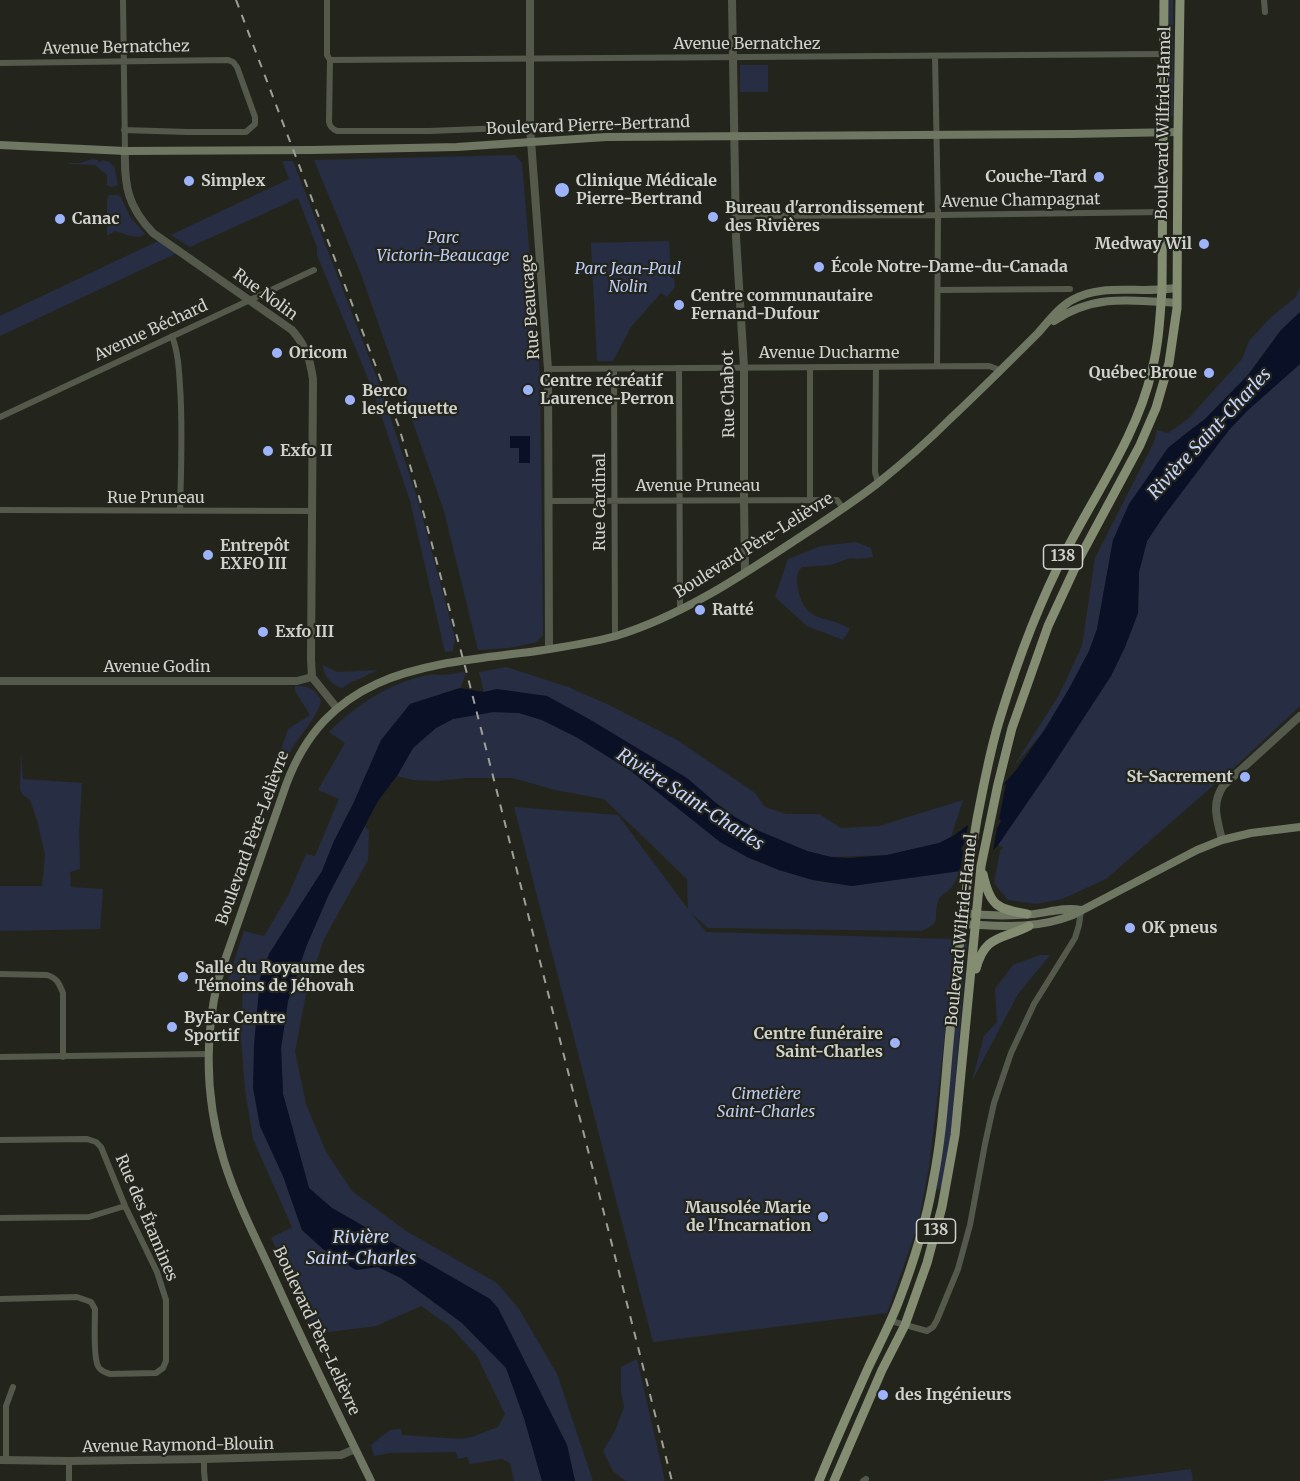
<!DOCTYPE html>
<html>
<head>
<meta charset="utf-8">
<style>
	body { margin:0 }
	canvas { display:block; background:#23251d }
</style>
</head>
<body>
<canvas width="1300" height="1481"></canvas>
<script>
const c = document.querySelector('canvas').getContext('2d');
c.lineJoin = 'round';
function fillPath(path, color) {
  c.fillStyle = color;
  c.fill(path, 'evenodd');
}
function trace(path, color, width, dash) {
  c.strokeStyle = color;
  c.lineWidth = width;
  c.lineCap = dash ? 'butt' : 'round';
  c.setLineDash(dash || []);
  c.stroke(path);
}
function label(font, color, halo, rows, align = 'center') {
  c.font = font + ' Merriweather,serif';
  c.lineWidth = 4.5;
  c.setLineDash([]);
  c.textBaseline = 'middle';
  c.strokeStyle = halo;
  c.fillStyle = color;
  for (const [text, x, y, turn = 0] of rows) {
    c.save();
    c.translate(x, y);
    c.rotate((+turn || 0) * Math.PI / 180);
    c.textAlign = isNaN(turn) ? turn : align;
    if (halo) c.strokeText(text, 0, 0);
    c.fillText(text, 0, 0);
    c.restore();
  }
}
const green = new Path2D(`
	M1169,0H1173V116H1171V94L1168,78Z
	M740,65H768V92H740Z
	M515,155L522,163L540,377L543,635L537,642L509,648L478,650L444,511L361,274L314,160Z
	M93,159L98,160V162H101L102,160L109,162L113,166L114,165L118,185L111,187L107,185V175L95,165L69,164V163H80Z
	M282,161H293L380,386L418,501L455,638L453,651L445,652L410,501L372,388L317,255V247L298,198L190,247L171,235L289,179Z
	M109,195H118L121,197L130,217L145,234C137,241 124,233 115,231L107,236V200Z
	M158,241L177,253L0,336V316Z
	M669,241L671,278H674L675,287L667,297L661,293L631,327L613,361H597L591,243Z
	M1300,287V312L1281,330L1248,375L1205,419L1184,435L1168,448L1159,461L1113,540L1097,629L1089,651L1070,687L1046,729L1014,766L1059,695L1082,646L1095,558L1154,442L1157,430L1168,433L1188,419L1242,359L1249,341L1271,317L1296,297Z
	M1300,364V706L1238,764L1106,879L1062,899L1036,904L1008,900L994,883L1000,851L1003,847L998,845L1049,771L1111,676L1125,647L1138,613L1139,572L1147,541L1163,517L1229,430L1247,411Z
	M856,542L871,548L873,557L858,559L850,558L831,565L802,567C796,573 796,581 798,589C806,626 825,613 850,629L843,640L807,626L775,597L788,559L821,546Z
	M323,665L337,672L378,670L355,681H353L342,688C332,685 323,676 323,665Z
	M506,667L568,687L609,705L677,740L755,793L765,807L786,814H819L841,828L879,826L963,800L951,837L939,843L887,855L831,857L807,851L759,831L735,817L716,803L547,696L495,690L484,692L479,672Z
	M463,672L466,674L460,688L410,704L353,804L334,841L322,871L269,954L260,1126L283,1176L302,1230L323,1249L356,1270L378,1267L401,1278L462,1323L506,1367L524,1418L542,1481H514L510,1463L502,1459L469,1464L468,1457L458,1459L456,1452L389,1453L374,1456L371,1445L390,1430L401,1429L402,1435L461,1439L472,1437L498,1427L505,1414L477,1356L451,1327L421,1306L376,1326L321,1333L315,1332L300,1295L271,1238L292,1227L253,1139L245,1090L241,1037L243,982L228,980L244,931L264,936L288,896L306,854L315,856L339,799L318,790L345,743L329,732C356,705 392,681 430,675C437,674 433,675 440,675C447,675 455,673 463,672Z
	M295,686C309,686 314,688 321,700C320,714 297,738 289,754C284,764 280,775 276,785L269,786L288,729L310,715L295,691Z
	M493,712L519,713L542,720L578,738L631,771L747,857L779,870L813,880L852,886L960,871C957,876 955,884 951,888C947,893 940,894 938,901C932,918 944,922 921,931L708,928L690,912L706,932L953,939L948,1009L929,1167L918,1225L887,1313L653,1342L514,807L618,815L688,909L687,879L604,799L555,790L513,778H464L437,781L414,780L397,776L413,748L436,728L453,719Z
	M21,754L23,779L82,783L79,833L80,869L70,872L71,887L103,889L100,929L0,931V886H42L45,855L37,820L30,800L23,795L20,790Z
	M365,826L369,831L368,860L324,939L306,994L295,1051L306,1104L326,1152L352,1191L406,1231L497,1283L519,1309L557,1374L593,1481H575L567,1445L498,1309L490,1299L332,1208L309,1188L283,1094L281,1048L288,1001L306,947L329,894Z
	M964,943H967L951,1132L942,1184L939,1190L936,1188L944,1143L959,977Z
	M1040,955H1050L1018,994L972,1081L984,1036L997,1022L995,989L1013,965Z
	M637,1359L665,1481H626L613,1471L603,1451L615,1431L624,1407L621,1390V1367Z
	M1191,1469L1193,1481H1100Z`);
const water = new Path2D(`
	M1300,312V364L1247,411L1229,430L1163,517L1147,541L1139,572L1138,613L1125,647L1111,676L1049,771L998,845L983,862L960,871L852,886L813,880L779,870L747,857L720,842L631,771L578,738L542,720L519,713L493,712L453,719L436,728L413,748L397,776L378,801L329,894L306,947L288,1001L281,1048L283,1094L309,1188L332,1208L490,1299L498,1308L567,1445L575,1481H542L524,1418L506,1368L462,1323L401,1278L378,1267L356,1270L323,1249L302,1230L283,1176L260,1126L253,1088L254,1045L260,978L269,954L322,871L334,841L353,804L381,740L410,704L460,688L484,692L497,689L547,696L589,719L687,778L716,803L735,817L759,831L807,851L831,857L849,858L887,855L939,843L953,836L968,825L1016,770L1045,729L1070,687L1089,651L1097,629L1113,540L1129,504L1168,448L1184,435L1205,419L1248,375L1281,330Z
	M510,436H530V463H519V448H510Z`);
const pier = new Path2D(`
	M1006,784L999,819L1001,821L997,828L992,857L988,861L960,871L963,851L961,849L965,841L969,820L996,788Z`);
const minor = new Path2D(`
	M123,0L125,151
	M327,0V55L330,60L329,122C330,127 332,129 337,131H429L530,127
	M1264,0L1265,12
	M935,56L938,215L937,366
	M330,60L1164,54
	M0,63L228,60L233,62L237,67L255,117V124L246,132H187L124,130
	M735,216L938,215L1163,212
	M939,290L1070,289
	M172,336C178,352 179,369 180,386C183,428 181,470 180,511
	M876,367L875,472L878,483
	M679,368L680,611
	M548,369L989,366L1000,370
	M614,369L615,636
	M0,417L314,270
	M810,499V367
	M548,501L837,500L843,508
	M0,510L313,511
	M0,974L47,975C57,978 59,983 63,993V1057
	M0,1057L209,1054
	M0,1140L87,1139L96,1142L101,1147L125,1206L157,1272L166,1300V1361L163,1368L156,1373L110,1374C105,1372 100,1371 98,1366C93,1357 95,1321 95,1309L91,1302L77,1297L0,1299
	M0,1218L89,1217L125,1206
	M891,1321L927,1331L933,1327L937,1320L958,1269L970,1225L985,1144L994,1103L1011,1053L1034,1004L1075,938L1079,925L1081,910
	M204,1459V1471L205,1481
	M6,1460V1406L13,1387
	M69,1461V1481
	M863,1481L866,1479`);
const tertiary = new Path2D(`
	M530,0V127L548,369L549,649
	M732,0L736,237L744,367V500L745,572
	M125,151C124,186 128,207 153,233L292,330C306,346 310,359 313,379L311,659L312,677L336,707
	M0,681H297L312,677
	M1222,840C1217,818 1211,805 1223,786L1300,716
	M0,1460L69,1461L204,1459L341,1455L355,1449`);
const secondary = new Path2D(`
	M0,145L125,151L313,150L457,147L606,137L1072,134L1178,132
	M1054,321C1094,294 1131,300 1177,303
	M963,913C986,916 1011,916 1034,914C1050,912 1065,907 1081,910
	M961,924C1002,926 1034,930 1073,915L1197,850L1222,840L1251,833L1300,827
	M371,1481C340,1418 309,1355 280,1291C261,1248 238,1206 224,1161C206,1102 204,1040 218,980L286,785C330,667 430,665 537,651C564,647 590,643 616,636C681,616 738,578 794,541C823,522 851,504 878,483C903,463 927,442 950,419C980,391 1009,362 1038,333C1048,322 1059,307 1072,300C1094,287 1122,290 1145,290C1156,290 1167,289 1177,288`);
const primary = new Path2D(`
	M983,874C990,905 996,909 1027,914
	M976,969C985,934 1002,940 1029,926
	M819,1481C835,1442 852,1404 869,1366C879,1345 890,1324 898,1303C913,1264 926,1223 933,1182C943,1132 945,1082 950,1032C957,961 965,890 977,819C984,784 990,749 1001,715C1018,659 1039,603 1066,551C1096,492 1137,436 1152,370C1159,343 1160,316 1162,289L1164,0
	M834,1481L882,1370L905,1325L927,1263L942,1207L955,1135L981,866L998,784L1012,728L1048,626L1080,557L1140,445L1156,408L1169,363L1177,308L1178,132L1180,0`);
const rail = new Path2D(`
	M236,0L399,427L420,500L466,670L672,1481`);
const markers = [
	[1099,177,6,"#9db4fd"],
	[189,181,6,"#9db4fd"],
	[562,190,8,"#9db4fd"],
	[713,217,6,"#9db4fd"],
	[60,219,6,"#9db4fd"],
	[1204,244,6,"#9db4fd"],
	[819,267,6,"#9db4fd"],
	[679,305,6,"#9db4fd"],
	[277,353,6,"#9db4fd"],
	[1209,373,6,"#9db4fd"],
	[528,390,6,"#9db4fd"],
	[350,400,6,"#9db4fd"],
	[268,451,6,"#9db4fd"],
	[208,555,6,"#9db4fd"],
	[700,610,6,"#9db4fd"],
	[263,632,6,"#9db4fd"],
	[1245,777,6,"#9db4fd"],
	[1130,928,6,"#9db4fd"],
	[183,977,6,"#9db4fd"],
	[172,1027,6,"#9db4fd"],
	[895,1043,6,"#9db4fd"],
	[823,1217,6,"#9db4fd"],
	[883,1395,6,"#9db4fd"]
];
const shields = [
	[1063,557,39],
	[936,1231,39]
];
const shieldNames = [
	["138",1063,557],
	["138",936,1231]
];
const streetNames = [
	["Avenue Bernatchez",747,44],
	["Avenue Bernatchez",116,48,-1],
	["Boulevard Wilfrid-Hamel",1164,123,-89],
	["Boulevard Pierre-Bertrand",588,126,-2],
	["Avenue Champagnat",1021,201,-1],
	["Rue Nolin",265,295,36],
	["Rue Beaucage",531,307,-94],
	["Avenue Béchard",151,331,-25],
	["Avenue Ducharme",829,353],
	["Rue Chabot",729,394,-91],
	["Avenue Pruneau",698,486],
	["Rue Pruneau",156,498],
	["Rue Cardinal",600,502,-90],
	["Boulevard Père-Lelièvre",754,546,-32],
	["Avenue Godin",157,667],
	["Boulevard Père-Lelièvre",253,838,-70],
	["Boulevard Wilfrid-Hamel",962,930,-84],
	["Rue des Étamines",146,1218,67],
	["Boulevard Père-Lelièvre",316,1331,65],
	["Avenue Raymond-Blouin",178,1446,-1]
];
const poiNames = [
	["Couche-Tard",1087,177,"right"],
	["Simplex",201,181],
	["Clinique Médicale",576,181],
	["Pierre-Bertrand",576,199],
	["Bureau d'arrondissement",725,208],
	["des Rivières",725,226],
	["Canac",72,219],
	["Medway Wil",1192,244,"right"],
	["École Notre-Dame-du-Canada",831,267],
	["Centre communautaire",691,296],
	["Fernand-Dufour",691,314],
	["Oricom",289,353],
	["Québec Broue",1197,373,"right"],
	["Centre récréatif",540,381],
	["Laurence-Perron",540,399],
	["Berco",362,391],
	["les'etiquette",362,409],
	["Exfo II",280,451],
	["Entrepôt",220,546],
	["EXFO III",220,564],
	["Ratté",712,610],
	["Exfo III",275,632],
	["St-Sacrement",1233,777,"right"],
	["OK pneus",1142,928],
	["Salle du Royaume des",195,968],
	["Témoins de Jéhovah",195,986],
	["ByFar Centre",184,1018],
	["Sportif",184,1036],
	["Centre funéraire",883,1034,"right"],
	["Saint-Charles",883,1052,"right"],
	["Mausolée Marie",811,1208,"right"],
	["de l'Incarnation",811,1226,"right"],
	["des Ingénieurs",895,1395]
];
const parkNames = [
	["Parc",443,238],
	["Victorin-Beaucage",443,256],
	["Parc Jean-Paul",628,269],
	["Nolin",628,287],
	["Cimetière",766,1094],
	["Saint-Charles",766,1112]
];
const waterNames = [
	["Rivière Saint-Charles",1210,434,-47],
	["Rivière Saint-Charles",690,800,33],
	["Rivière",361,1238],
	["Saint-Charles",361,1259]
];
fillPath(green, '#272d42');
fillPath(water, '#0a1026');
fillPath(pier, '#23251d');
trace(minor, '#54594c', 6);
trace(tertiary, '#54594c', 8);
trace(secondary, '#6f7662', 8);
trace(primary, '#848d72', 9);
trace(rail, '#9d9f99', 2, [8, 8]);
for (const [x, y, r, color] of markers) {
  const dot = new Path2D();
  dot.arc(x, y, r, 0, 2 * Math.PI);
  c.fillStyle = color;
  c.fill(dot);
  trace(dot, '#23251d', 2);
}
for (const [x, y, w] of shields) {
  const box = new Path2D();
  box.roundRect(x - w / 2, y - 12, w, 24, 4.5);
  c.fillStyle = '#23251d';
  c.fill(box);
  trace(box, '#d0d2cc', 1.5);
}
label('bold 15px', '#d0d2cc', null, shieldNames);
label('16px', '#d0d2cc', '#23251d', streetNames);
label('bold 16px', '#d0d2cc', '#23251d', poiNames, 'left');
label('italic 16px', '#bdccf6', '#23251d', parkNames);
label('italic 18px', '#c6d4ff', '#23251d', waterNames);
</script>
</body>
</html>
